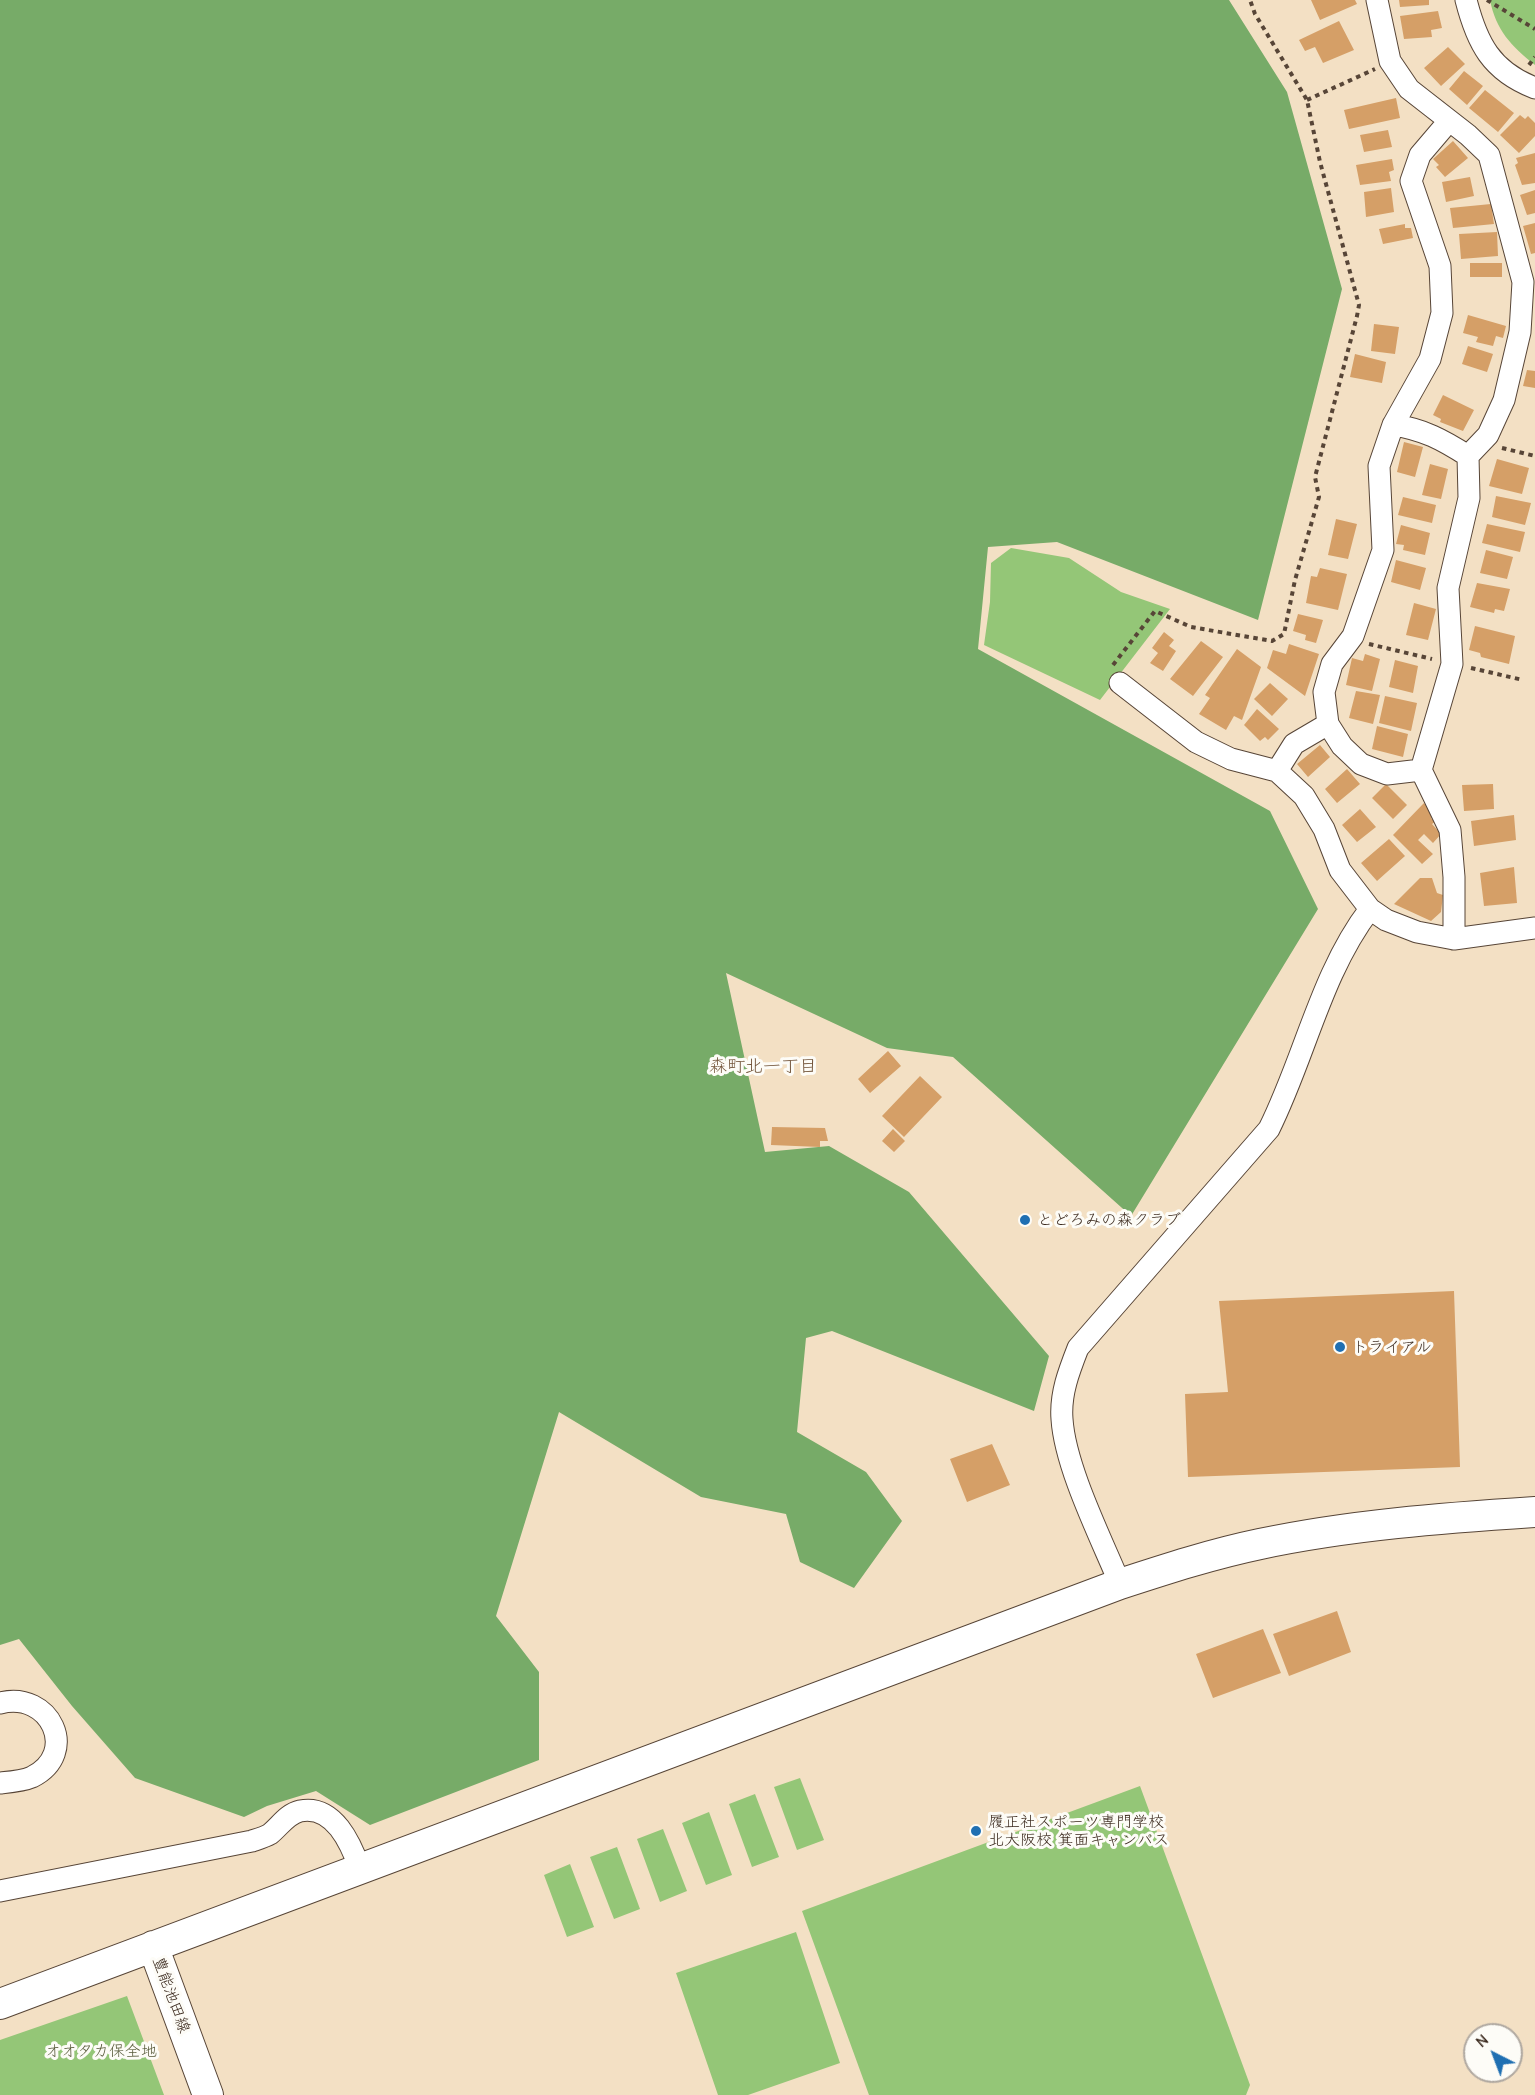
<!DOCTYPE html>
<html>
<head>
<meta charset="utf-8">
<style>
	body { margin:0 }
	#map { position:relative; width:1535px; height:2095px; overflow:hidden; background:#f3e0c4; font-family:"Comic Neue",sans-serif }
	canvas { display:block }
	.north { position:absolute; left:1463px; top:2023px; width:60px; height:60px; box-sizing:border-box; background:#fdfcf7; border:2px solid #afa8a0; border-radius:50%; rotate:318deg; font-size:16px; font-weight:700; line-height:24px; text-align:center; color:#3b2a1e }
	.north::after { content:''; display:block; margin:auto; width:21px; height:27px; background:#1f6fb2; clip-path:polygon(50% 0,100% 100%,50% 72%,0 100%) }
</style>
</head>
<body>
<div id="map">
<canvas width="1535" height="2095"></canvas>
<div class="north">N</div>
</div>
<script>
const c = document.querySelector('canvas').getContext('2d');
c.lineJoin = 'round';
function fillPath(path, color) {
  c.fillStyle = color;
  c.fill(path, 'evenodd');
}
function trace(path, color, width, dash) {
  c.strokeStyle = color;
  c.lineWidth = width;
  c.lineCap = dash ? 'butt' : 'round';
  c.setLineDash(dash || []);
  c.stroke(path);
}
function label(font, color, halo, rows, align = 'center') {
  c.font = font + ' "Comic Neue","Klee One",sans-serif';
  c.lineWidth = 6;
  c.setLineDash([]);
  c.textBaseline = 'middle';
  c.strokeStyle = halo;
  c.fillStyle = color;
  for (const [text, x, y, turn = 0] of rows) {
    c.save();
    c.translate(x, y);
    c.rotate((+turn || 0) * Math.PI / 180);
    c.textAlign = isNaN(turn) ? turn : align;
    if (halo) c.strokeText(text, 0, 0);
    c.fillText(text, 0, 0);
    c.restore();
  }
}
const green = new Path2D(`
	M1490,0H1535V65C1511,46 1496,30 1490,0Z
	M1011,548L1069,558L1121,592L1170,609L1100,700L984,645L990,602L991,563Z
	M800,1778L824,1840L797,1850L774,1787Z
	M1140,1786L1250,2085L1246,2095H869L802,1911Z
	M755,1794L779,1857L752,1867L729,1804Z
	M709,1812L732,1875L706,1885L682,1823Z
	M663,1829L687,1891L660,1902L637,1839Z
	M617,1847L640,1909L614,1919L590,1857Z
	M570,1864L594,1927L567,1937L544,1875Z
	M796,1932L840,2063L748,2095H718L676,1973Z
	M127,1996L164,2095H0V2040Z`);
const forest = new Path2D(`
	M0,0H1229L1287,92L1342,289L1258,620L1057,542L988,547L978,649L1270,811L1318,909L1131,1216L953,1057L887,1048L726,973L765,1152L829,1146L909,1192L1049,1356L1034,1411L832,1331L806,1338L797,1432L866,1472L902,1521L854,1588L800,1562L786,1514L701,1497L559,1412L496,1616L539,1672V1760L370,1825L316,1791L267,1806L244,1817L135,1778L72,1706L19,1639L0,1645Z`);
const building = new Path2D(`
	M1311,0H1355L1357,4L1320,20Z
	M1399,0H1429V5L1400,7Z
	M1438,11L1442,28L1431,30L1432,37L1404,39L1400,16Z
	M1339,21L1354,50L1323,63L1315,47L1305,51L1299,40Z
	M1448,47L1465,64L1441,86L1424,68Z
	M1464,71L1483,86L1467,105L1449,89Z
	M1485,90L1514,113L1498,132L1469,108Z
	M1396,98L1400,118L1349,129L1344,110Z
	M1520,115L1525,119L1528,116L1535,123V136L1519,153L1500,135Z
	M1388,130L1392,147L1364,152L1360,135Z
	M1453,141L1468,158L1445,177L1436,167L1439,165L1433,159Z
	M1535,153V183L1522,185L1515,165L1518,163L1516,158Z
	M1392,159L1394,170L1389,172L1391,181L1360,185L1356,165Z
	M1470,177L1474,196L1446,202L1442,182Z
	M1391,188L1394,212L1366,217L1364,192Z
	M1535,190V213L1527,215L1520,195Z
	M1491,204L1494,224L1453,228L1450,208Z
	M1535,223V253L1531,254L1523,226Z
	M1405,224V228H1411L1413,238L1383,244L1379,229Z
	M1497,232L1498,256L1461,259L1459,234Z
	M1470,263H1502V277H1470Z
	M1468,315L1506,326L1503,338L1496,336L1493,346L1476,342L1478,337L1463,333Z
	M1374,324L1399,327L1395,354L1371,351Z
	M1468,346L1493,354L1487,372L1462,364Z
	M1355,354L1386,362L1382,383L1350,377Z
	M1527,370L1535,371V388L1523,386Z
	M1443,395L1474,410L1463,431L1440,422L1441,419L1433,415Z
	M1404,442L1423,447L1415,477L1397,472Z
	M1497,459L1529,468L1522,494L1489,486Z
	M1430,464L1448,469L1441,499L1422,495Z
	M1496,496L1531,503L1525,525L1492,517Z
	M1403,497L1436,505L1432,523L1398,515Z
	M1336,519L1357,524L1348,559L1328,555Z
	M1487,524L1525,532L1520,552L1482,543Z
	M1401,525L1430,533L1425,555L1403,550L1404,545L1396,544Z
	M1486,550L1513,557L1507,579L1480,573Z
	M1396,560L1426,568L1420,590L1391,582Z
	M1320,568L1347,574L1338,610L1306,603L1311,576L1317,577Z
	M1477,583L1510,589L1504,611L1495,609L1494,613L1470,607Z
	M1414,603L1436,609L1428,640L1406,635Z
	M1298,614L1323,620L1316,643L1305,640L1306,635L1293,631Z
	M1475,626L1515,636L1509,664L1481,657L1480,653L1469,650Z
	M1164,632L1174,640L1169,646L1176,651L1163,671L1150,663L1158,653L1152,648Z
	M1201,641L1223,657L1193,696L1170,679Z
	M1289,644L1319,654L1305,696L1267,668L1273,650L1286,654Z
	M1237,649L1261,667L1242,720L1234,716L1226,730L1199,714L1210,698L1205,695Z
	M1365,654L1380,659L1372,691L1346,685L1352,658L1363,661Z
	M1395,660L1418,666L1413,693L1389,687Z
	M1270,683L1288,699L1272,716L1254,699Z
	M1356,691L1380,695L1373,724L1349,718Z
	M1385,696L1417,703L1411,731L1379,723Z
	M1257,709L1279,729L1268,740L1265,737L1260,741L1244,725Z
	M1377,726L1408,734L1403,757L1372,749Z
	M1320,745L1330,757L1308,777L1297,764Z
	M1347,769L1360,784L1337,803L1325,789Z
	M1386,784L1407,805L1393,819L1372,798Z
	M1493,784L1494,809L1464,811L1462,785Z
	M1424,803L1435,814L1431,818L1435,822L1432,824L1441,834L1433,843L1424,834L1418,840L1433,854L1422,864L1393,835Z
	M1360,809L1376,827L1357,842L1342,825Z
	M1514,815L1516,840L1474,846L1471,821Z
	M1389,839L1405,856L1377,881L1361,863Z
	M1514,867L1517,903L1484,906L1480,873Z
	M1420,878H1432L1437,893L1443,895L1441,912L1431,921L1394,904Z
	M888,1051L901,1066L870,1093L858,1079Z
	M920,1076L942,1097L904,1137L882,1116Z
	M772,1127L825,1128L828,1141H820V1147L771,1145Z
	M893,1129L905,1141L894,1152L882,1141Z
	M1454,1291L1460,1467L1188,1477L1185,1394L1228,1392L1219,1301Z
	M992,1444L1010,1485L967,1502L950,1459Z
	M1337,1611L1351,1652L1289,1676L1273,1634Z
	M1263,1629L1281,1673L1213,1698L1196,1654Z`);
const path = new Path2D(`
	M1487,0L1535,29
	M1529,65L1535,57
	M1307,100L1375,69
	M1502,448L1535,456
	M1369,644L1432,659
	M1113,665L1155,611L1191,627L1272,641L1284,634L1295,580L1319,497L1315,477L1357,316L1359,305L1320,162L1307,100L1255,14L1250,0
	M1471,668L1523,680`);
const street = new Path2D(`
	M1377,0L1390,61L1409,89L1468,135L1489,155L1523,282L1520,332L1504,400L1488,435L1468,456
	M1466,0C1477,43 1491,71 1535,88
	M1393,425C1423,429 1443,440 1468,456L1469,498L1448,588L1452,664L1421,770L1387,774L1361,764L1342,746L1328,724L1324,692L1332,664L1353,636L1383,550L1379,466L1393,425L1430,359L1442,313L1440,266L1411,181L1420,155L1449,121
	M1120,683L1196,742L1231,759L1277,771L1304,796L1324,829L1340,870L1370,909L1386,920L1417,932L1454,939L1535,928
	M1421,770L1450,830L1454,877V939
	M1277,771L1294,744L1328,724
	M1120,1584C1101,1538 1065,1467 1062,1419C1060,1394 1069,1371 1078,1348L1269,1129C1305,1057 1321,973 1370,909
	M0,1703C50,1690 80,1753 32,1777C23,1781 10,1782 0,1783
	M0,1891L252,1841C258,1839 265,1837 270,1834C280,1826 287,1814 300,1811C334,1804 351,1844 360,1869`);
const secondary = new Path2D(`
	M153,1946L208,2095
	M0,2004L1120,1584C1166,1569 1212,1554 1260,1544C1350,1525 1443,1518 1535,1512`);
const markers = [
	[1025,1220,6,"#1f6fb2"],
	[1340,1347,6,"#1f6fb2"],
	[976,1831,6,"#1f6fb2"]
];
const poiNames = [
	["とどろみの森クラブ",1037,1220],
	["トライアル",1352,1347],
	["履正社スポーツ専門学校",988,1822],
	["北大阪校 箕面キャンパス",988,1840]
];
const streetNames = [
	["豊能池田線",171,1995,70]
];
const parkNames = [
	["オオタカ保全地",101,2051]
];
const neighbourhoodNames = [
	["森町北一丁目",763,1067]
];
fillPath(green, '#94c677');
fillPath(forest, '#77ab68');
fillPath(building, '#d59f67');
trace(street, '#574537', 23);
trace(secondary, '#574537', 32);
trace(path, '#574537', 4, [4.5, 4.5]);
trace(street, '#fff', 21);
trace(secondary, '#fff', 30);
for (const [x, y, r, color] of markers) {
  const dot = new Path2D();
  dot.arc(x, y, r, 0, 2 * Math.PI);
  c.fillStyle = color;
  c.fill(dot);
  trace(dot, '#fdfcf7', 2);
}
label('16px', '#3b2a1e', '#fdfcf7', poiNames, 'left');
label('16px', '#3b2a1e', '#fdfcf7', streetNames);
label('16px', '#565939', '#fdfcf7', parkNames);
label('18px', '#715338', '#fdfcf7', neighbourhoodNames);
</script>
</body>
</html>
